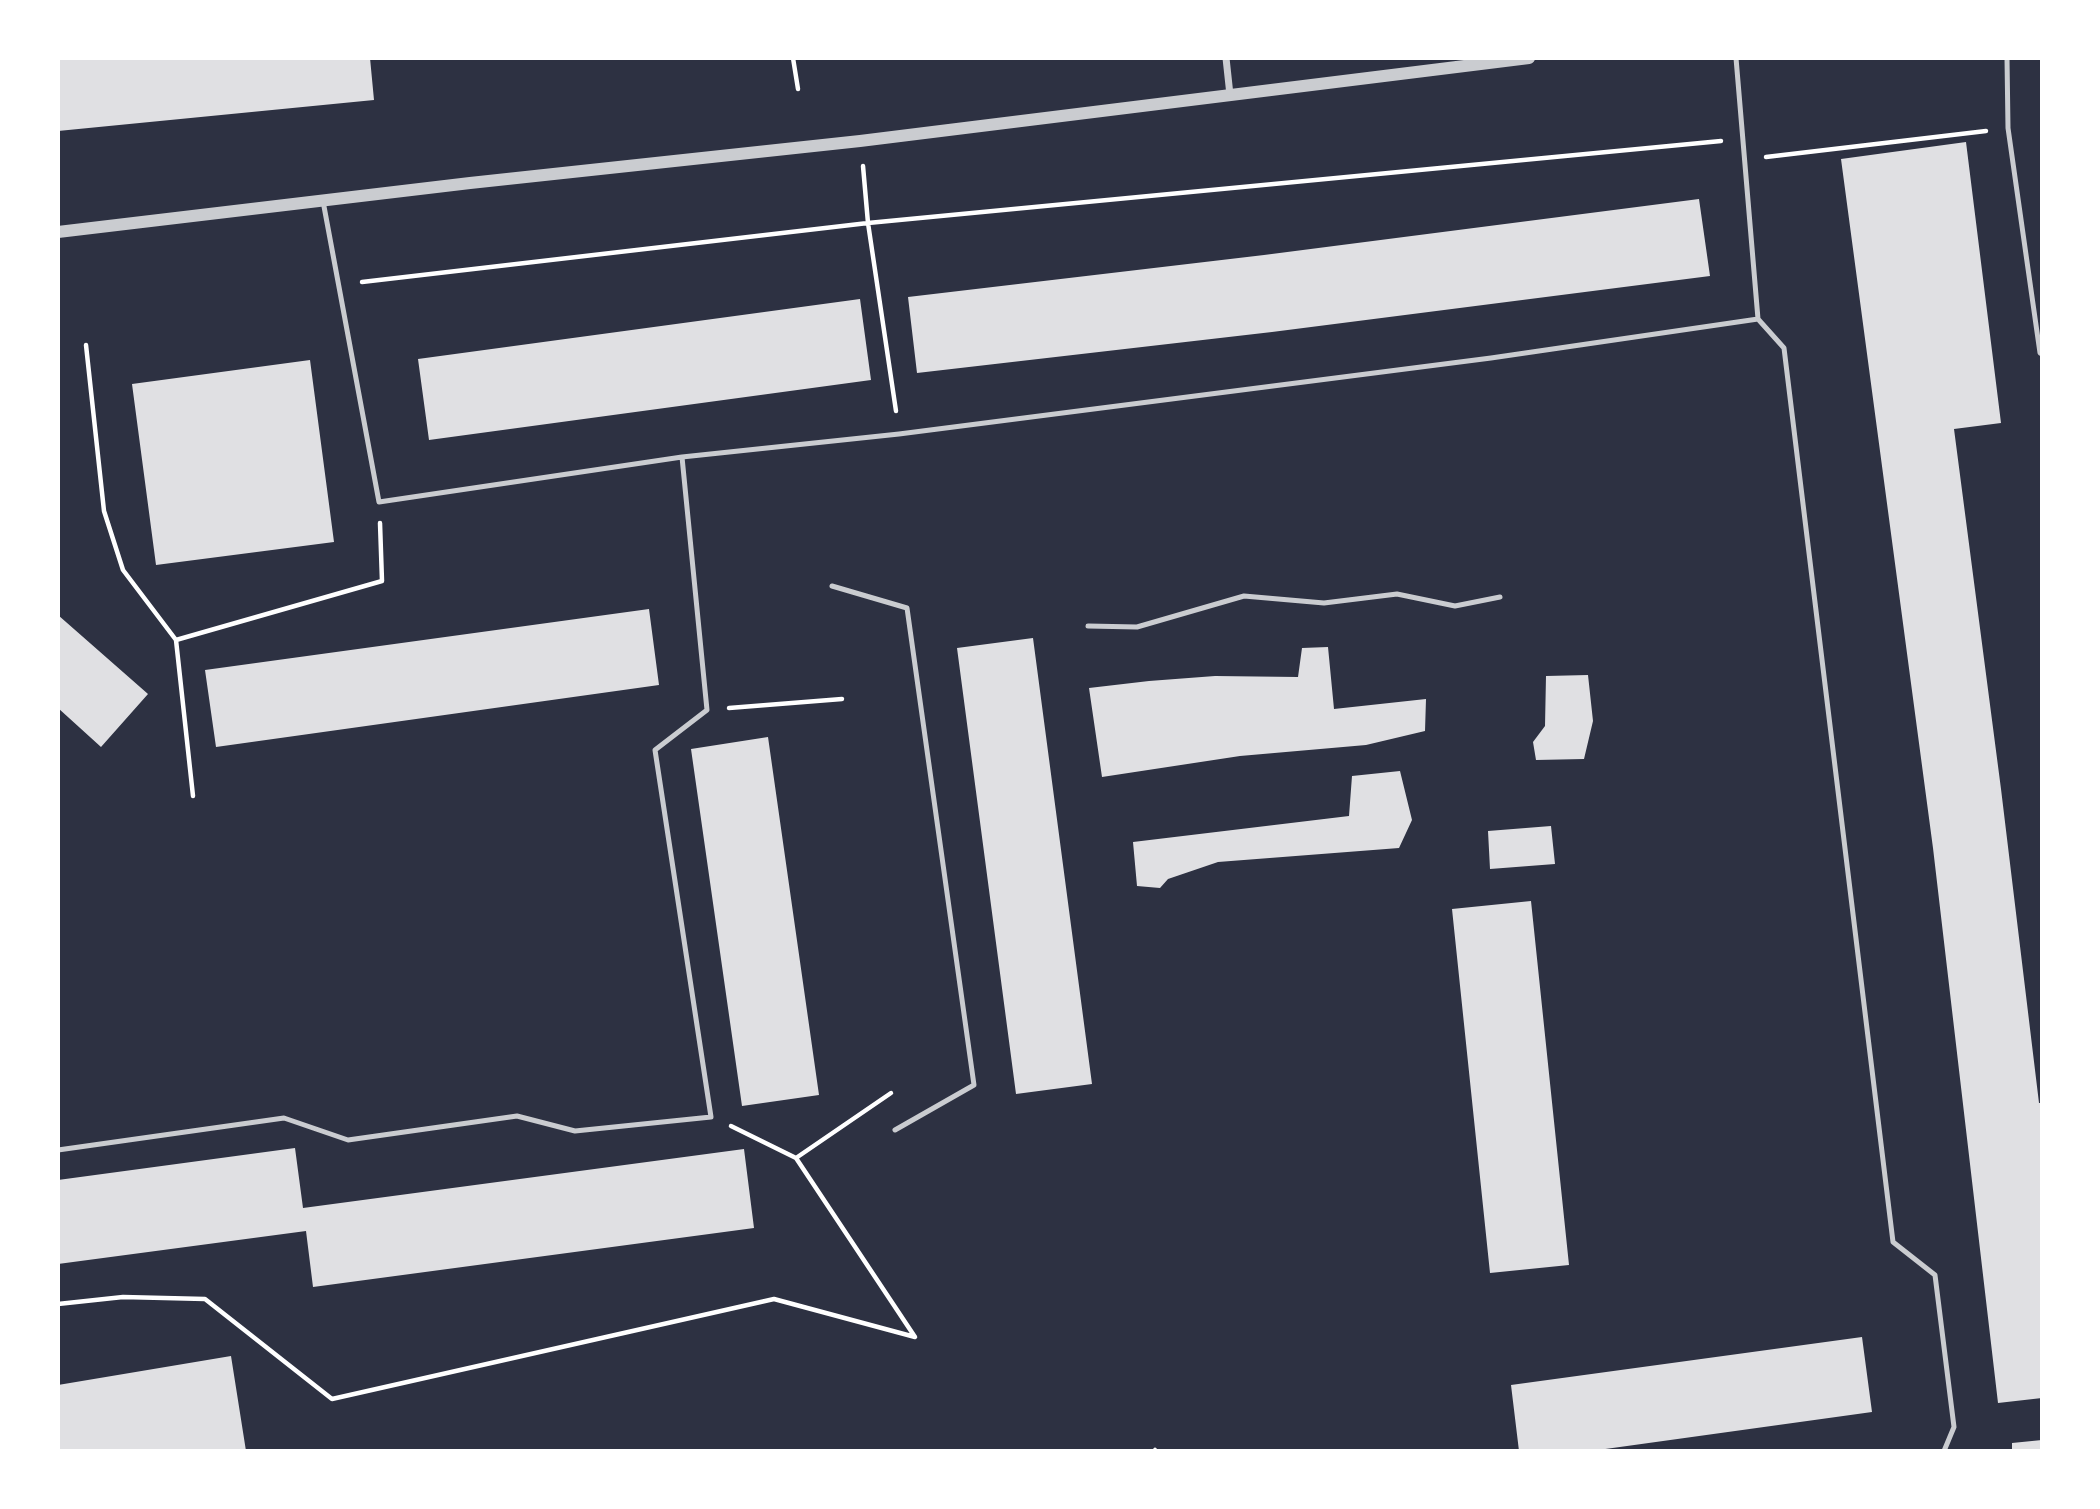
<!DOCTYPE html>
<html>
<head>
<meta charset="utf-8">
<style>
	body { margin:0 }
	#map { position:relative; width:2100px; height:1509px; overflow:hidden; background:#2d3142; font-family:"Noto Sans",sans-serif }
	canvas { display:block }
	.frame { position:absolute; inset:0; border:60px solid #fff; pointer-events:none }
</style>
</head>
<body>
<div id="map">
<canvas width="2100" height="1509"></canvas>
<div class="frame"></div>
</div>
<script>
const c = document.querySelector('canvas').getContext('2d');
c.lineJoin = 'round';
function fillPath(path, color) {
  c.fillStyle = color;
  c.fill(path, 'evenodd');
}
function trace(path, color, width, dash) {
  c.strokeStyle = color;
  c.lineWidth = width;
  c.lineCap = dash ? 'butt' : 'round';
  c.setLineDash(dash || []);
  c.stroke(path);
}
const building = new Path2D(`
	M58,58H370L374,100L58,131Z
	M1966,142L2001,423L1954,429L2001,789L2039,1103H2042V1398L1998,1403L1933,848L1841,159Z
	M1699,199L1710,276L1272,332L917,373L908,297L1264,255Z
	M860,299L871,380L429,440L418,359Z
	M310,360L334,542L156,565L132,384Z
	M649,609L659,685L216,747L205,670Z
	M58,615L148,694L101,747L58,708Z
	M1033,638L1092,1084L1016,1094L957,648Z
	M1328,647L1334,709L1426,699L1425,731L1366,745L1240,756L1102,777L1089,688L1149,681L1215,676L1298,677L1302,648Z
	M1588,675L1593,721L1584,759L1536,760L1533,742L1545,726L1546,676Z
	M768,737L819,1095L742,1106L691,749Z
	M1400,771L1412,820L1399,848L1218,862L1168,879L1160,888L1137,886L1133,842L1349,816L1352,776Z
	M1551,826L1555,864L1490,869L1488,831Z
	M1531,901L1569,1265L1490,1273L1452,909Z
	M295,1148L303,1208L744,1149L754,1228L313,1287L306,1231L58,1264V1180Z
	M1862,1337L1872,1412L1591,1451H1519L1511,1385Z
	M231,1356L246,1451H58V1385Z
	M2042,1440V1451H2012V1443Z`);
const path = new Path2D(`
	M793,58L798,89
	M1766,157L1986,131
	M863,166L868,223L896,411
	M362,282L868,223L1721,141
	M86,345L104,511L123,570L176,640
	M729,708L842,699
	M193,796L176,640L382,581L380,523
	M731,1126L796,1158L891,1093
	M796,1158L915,1337
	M58,1304L123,1297L205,1299L332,1399L774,1299L915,1337
	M1155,1450L1156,1451`);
const service = new Path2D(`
	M1736,58L1758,319L1784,348L1893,1242L1935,1275L1954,1427L1944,1451
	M2007,58L2008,128L2040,353L2042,354
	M323,201L379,502L682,457L899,434L1491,358L1758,319
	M832,586L907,608L974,1085L895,1130
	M1088,626L1137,627L1244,596L1324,603L1397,594L1455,606L1500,597
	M58,1150L284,1118L348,1140L517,1116L575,1131L711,1117L655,750L707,710L682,457`);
const minor = new Path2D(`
	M1226,58L1230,95`);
const tertiary = new Path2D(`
	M58,232L470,183L860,141L1529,58`);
fillPath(building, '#e0e0e3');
trace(path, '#fff', 4.5);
trace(service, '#caccd0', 5);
trace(minor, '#caccd0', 7);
trace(tertiary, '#caccd0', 12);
</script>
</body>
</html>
